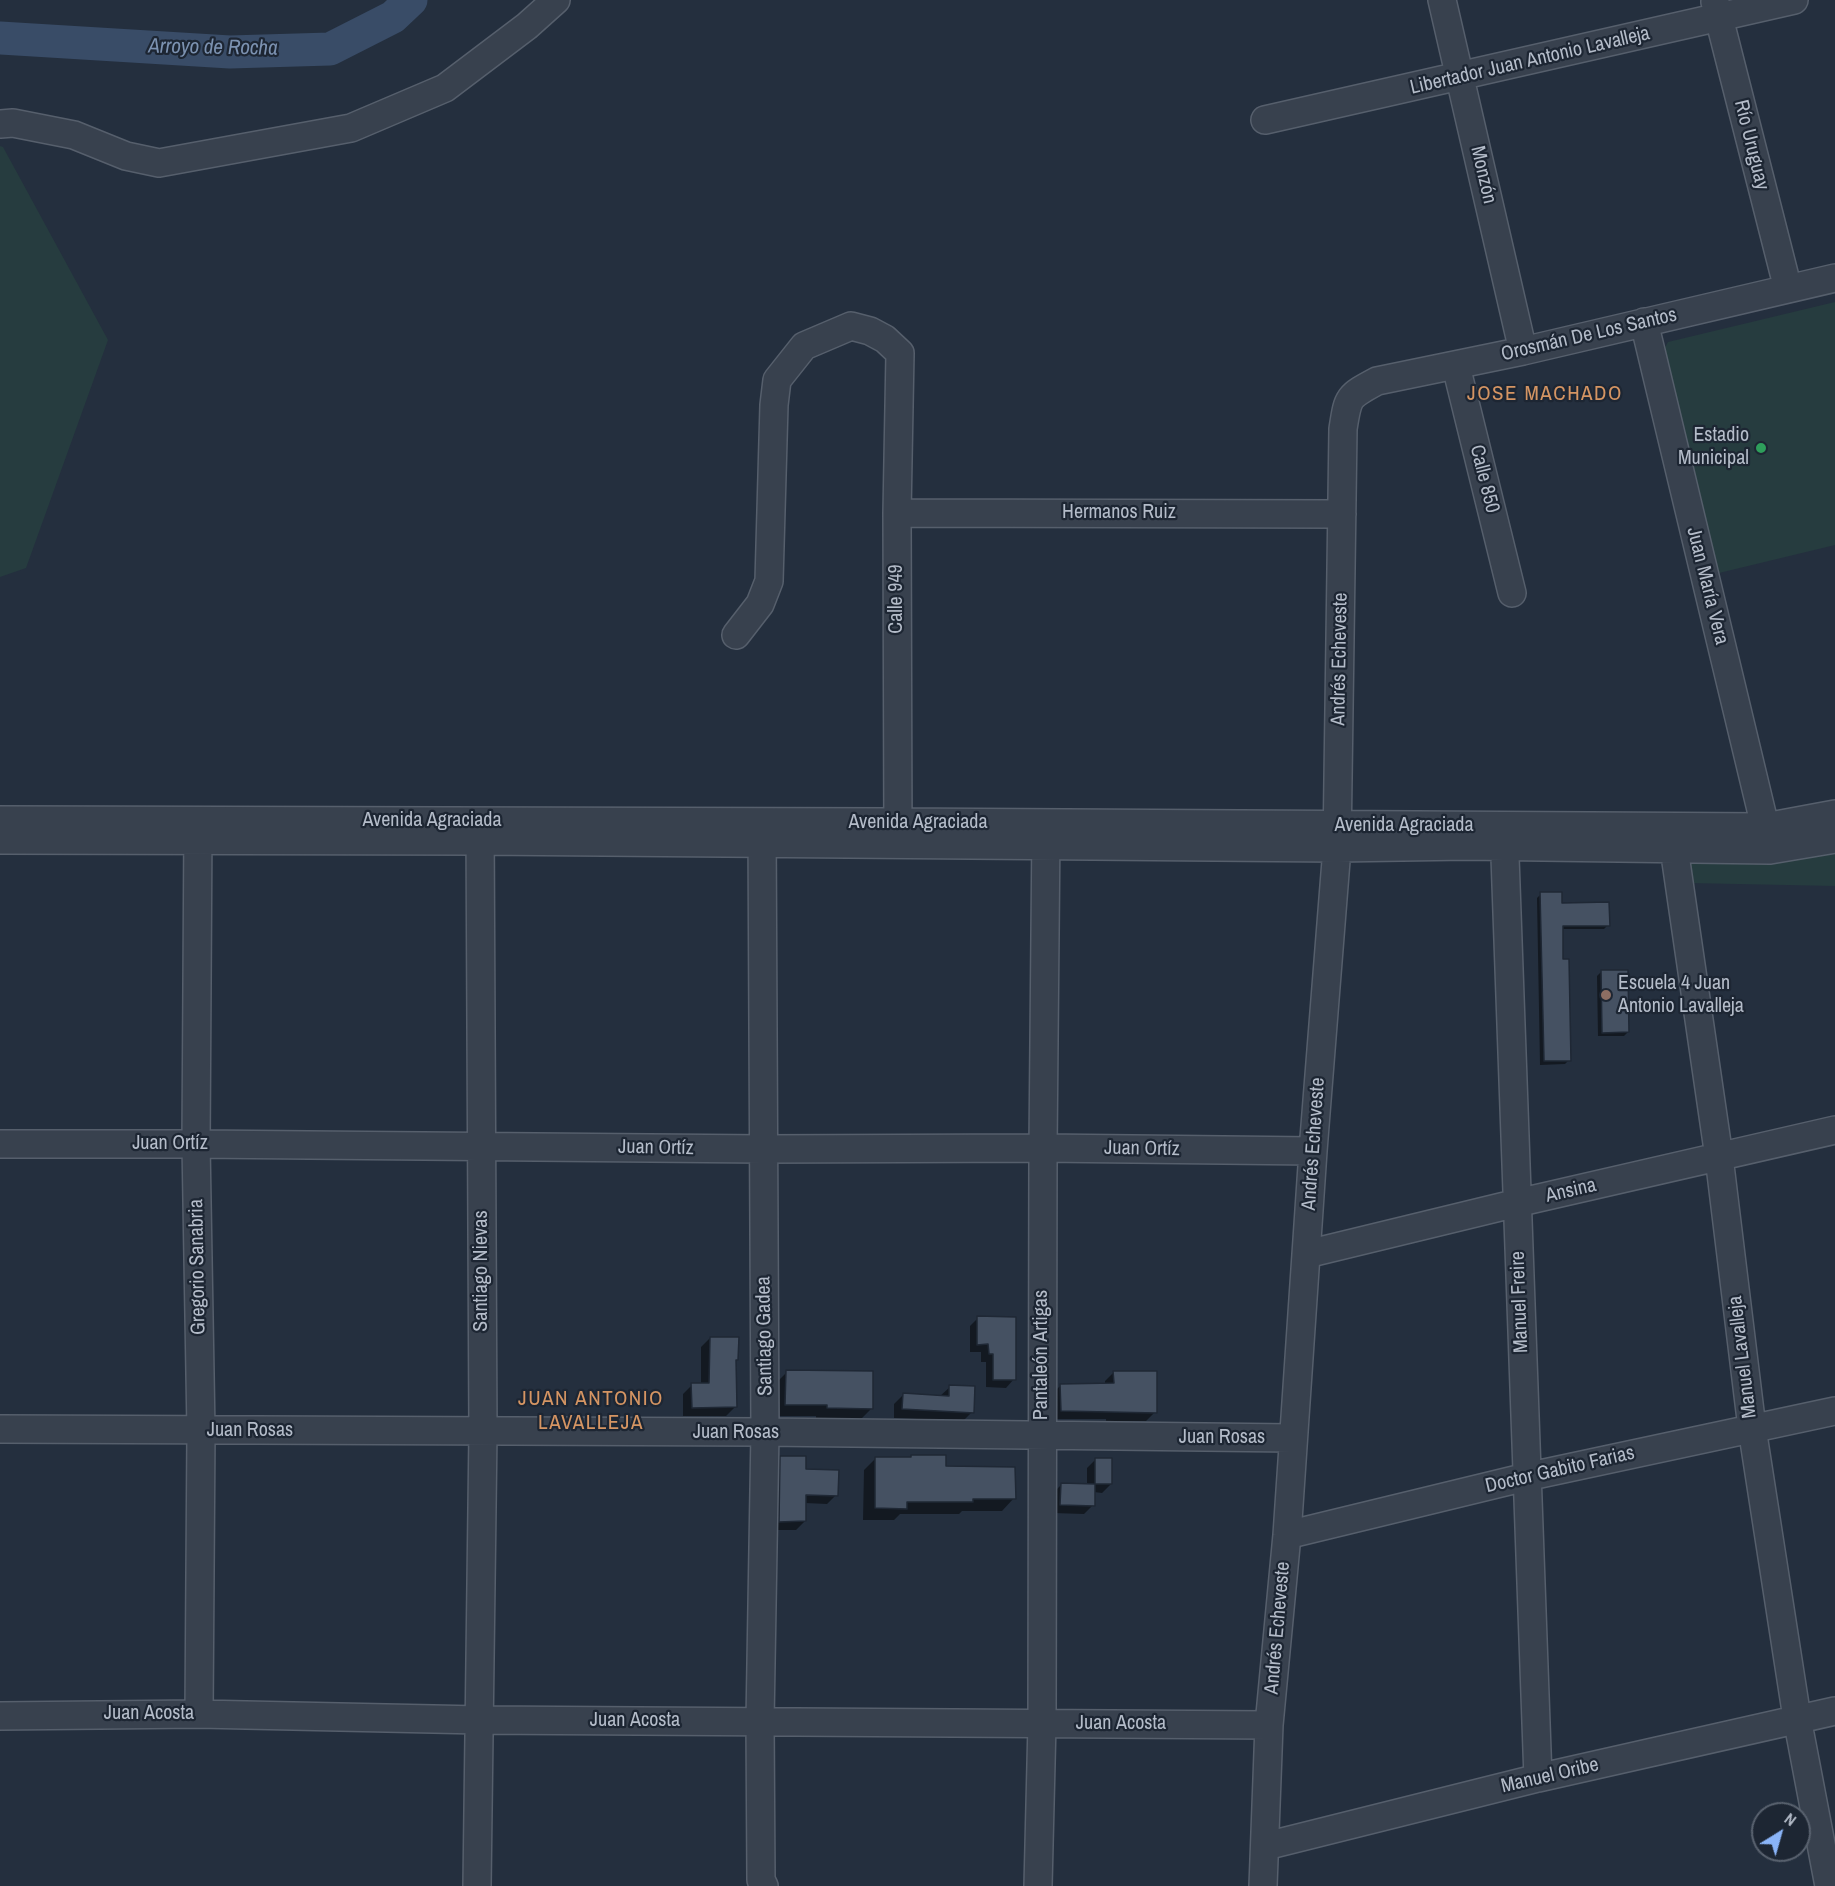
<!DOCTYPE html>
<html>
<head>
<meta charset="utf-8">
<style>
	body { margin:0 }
	#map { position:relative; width:1835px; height:1886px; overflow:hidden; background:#242f3e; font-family:"Archivo Narrow",sans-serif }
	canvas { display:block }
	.north { position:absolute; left:1751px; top:1802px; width:60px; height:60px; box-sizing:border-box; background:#1d2633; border:2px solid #59626f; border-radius:50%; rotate:37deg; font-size:16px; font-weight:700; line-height:24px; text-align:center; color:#b4bcc9 }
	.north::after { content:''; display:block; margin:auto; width:21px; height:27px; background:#8ab4f8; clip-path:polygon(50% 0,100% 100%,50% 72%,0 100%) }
</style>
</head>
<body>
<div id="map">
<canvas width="1835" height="1886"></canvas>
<div class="north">N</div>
</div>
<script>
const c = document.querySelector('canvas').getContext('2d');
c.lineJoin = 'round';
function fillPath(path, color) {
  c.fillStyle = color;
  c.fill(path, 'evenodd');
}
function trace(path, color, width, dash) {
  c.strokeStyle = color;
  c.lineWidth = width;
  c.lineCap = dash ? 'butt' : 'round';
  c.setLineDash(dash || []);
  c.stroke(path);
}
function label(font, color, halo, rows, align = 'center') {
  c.font = font + ' "Archivo Narrow",sans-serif';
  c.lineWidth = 4.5;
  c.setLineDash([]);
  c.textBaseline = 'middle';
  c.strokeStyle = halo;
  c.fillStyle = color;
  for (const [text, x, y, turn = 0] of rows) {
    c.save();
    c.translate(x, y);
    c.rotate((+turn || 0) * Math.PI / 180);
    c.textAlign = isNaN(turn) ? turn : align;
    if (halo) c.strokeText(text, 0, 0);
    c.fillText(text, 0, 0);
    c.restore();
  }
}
const green = new Path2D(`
	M0,146L3,147L108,340L26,568L0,577Z
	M1835,302V545L1719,573L1663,351L1668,342Z
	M1835,850V886L1688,883L1687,865L1693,860Z`);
const shadow = new Path2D(`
	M1541,894L1608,925L1604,929H1561L1569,1060L1565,1064L1540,1065L1537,898Z
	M1601,972L1628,1032L1624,1036H1598L1597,976Z
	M978,1318L1014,1379L1006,1388L986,1387V1362H981V1352H970V1326Z
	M710,1338L737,1359L735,1361V1407L726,1416H683V1394L692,1385H701V1347Z
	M787,1372L872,1408L860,1420H816V1416H774L775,1384Z
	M1114,1372L1155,1412L1146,1421H1106V1419H1052V1394L1061,1385H1105V1381Z
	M950,1387L972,1412L963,1421L894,1418V1404L903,1395L940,1396Z
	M781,1458L805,1470L836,1495L827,1504L805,1503V1521L796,1530H771L772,1467Z
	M876,1458L944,1467L1014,1498L1002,1511H962L959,1514H900L894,1520H863L864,1470Z
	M1096,1459L1111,1484L1102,1493L1094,1492L1093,1505L1084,1514L1052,1513L1053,1493L1062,1484L1087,1485V1468Z`);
const river = new Path2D(`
	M0,38L230,52L330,49L393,17L411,0`);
const building = new Path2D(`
	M1540,892H1562V903L1609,902L1610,926H1563V959H1569L1571,1061H1544Z
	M1601,970H1628L1629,1032L1602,1033Z
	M977,1316L1016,1317V1380H993V1354H989L988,1344L977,1345Z
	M710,1337H739L738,1360H736L737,1407L692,1408L691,1383H709Z
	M786,1370L873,1371V1409L827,1408V1405H785Z
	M1113,1371H1157V1413L1061,1411L1060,1384L1114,1383Z
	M949,1385L975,1386L974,1413L902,1409L903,1393L949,1396Z
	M911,1455H946V1466L1015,1467L1016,1499H973V1502H907V1509L875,1508V1457H911Z
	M780,1456H806V1469L839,1470L838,1496L806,1495V1521L779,1522Z
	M1095,1458H1112V1484H1095Z
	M1061,1483L1095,1484V1506L1060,1505Z`);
const minor = new Path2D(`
	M1442,0L1523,351
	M1715,2L1788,289
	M1265,120L1794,0
	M0,124L13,123L74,135L126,156L159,163L351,128L445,88L527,26L556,0
	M1644,322L1769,843
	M1456,366L1512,593
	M897,513L1342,514
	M736,635L760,604L769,581L774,405L777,380L804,346L851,326L870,331L885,339L900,353L897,513L898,841
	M0,820C588,819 1177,824 1765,827L1835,814
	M198,824L196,1144L201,1431L199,1714
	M762,825L765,1432L760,1721L761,1880L764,1886
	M1504,829L1538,1778
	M1673,830L1674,848L1719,1157L1752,1428L1797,1718L1829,1886
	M0,840L481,841L1337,848L1467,846L1770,850L1835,839
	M0,1144H196L763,1149L1043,1148L1313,1151
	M1307,1254L1517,1203L1835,1130
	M0,1429L765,1432L1292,1438
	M1287,1535L1526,1477L1835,1411
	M0,1716L199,1714L480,1720L1269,1725
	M1266,1846L1538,1778L1835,1711
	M477,1886L483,1432L480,823
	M1038,1886L1042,1723L1043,1148L1046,828
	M1263,1886L1269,1725L1287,1535L1313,1151L1337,848L1343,429C1348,397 1347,397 1377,381L1523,351L1835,278`);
const markers = [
	[1761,448,6,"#2e9e5b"],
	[1606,995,6,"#8d6e63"]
];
const streetNames = [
	["Libertador Juan Antonio Lavalleja",1530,61,-13],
	["Río Uruguay",1751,145,76],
	["Monzón",1483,175,77],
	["Orosmán De Los Santos",1589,335,-13],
	["Calle 850",1484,479,76],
	["Hermanos Ruiz",1119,513],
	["Juan María Vera",1707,586,76],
	["Calle 949",897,599,-90],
	["Andrés Echeveste",1340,659,-89],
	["Avenida Agraciada",432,821],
	["Avenida Agraciada",918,823],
	["Avenida Agraciada",1404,826],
	["Juan Ortíz",170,1144],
	["Andrés Echeveste",1314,1144,-86],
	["Juan Ortíz",656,1148,1],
	["Juan Ortíz",1142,1149,1],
	["Ansina",1571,1191,-13],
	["Gregorio Sanabria",198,1267,-91],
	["Santiago Nievas",482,1271,-90],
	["Manuel Freire",1520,1302,-92],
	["Santiago Gadea",765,1336,-91],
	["Pantaleón Artigas",1042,1355,-90],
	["Manuel Lavalleja",1743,1357,-97],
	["Juan Rosas",250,1431],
	["Juan Rosas",736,1433],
	["Juan Rosas",1222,1438],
	["Doctor Gabito Farias",1560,1470,-13],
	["Andrés Echeveste",1278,1628,-85],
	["Juan Acosta",149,1714],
	["Juan Acosta",635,1721],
	["Juan Acosta",1121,1724],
	["Manuel Oribe",1550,1776,-13]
];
const poiNames = [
	["Estadio",1749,436],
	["Municipal",1749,459],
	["Escuela 4 Juan",1618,984,"left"],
	["Antonio Lavalleja",1618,1007,"left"]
];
const waterNames = [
	["Arroyo de Rocha",213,48,1]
];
const neighbourhoodNames = [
	["JOSE MACHADO",1545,394],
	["JUAN ANTONIO",591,1399],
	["LAVALLEJA",591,1423]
];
fillPath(green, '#263c3f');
fillPath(shadow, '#0007');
trace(river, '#394c67', 33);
fillPath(building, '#455162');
trace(building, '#1f2835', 1.5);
trace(minor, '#565f6c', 30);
trace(minor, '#38414e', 27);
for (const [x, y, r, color] of markers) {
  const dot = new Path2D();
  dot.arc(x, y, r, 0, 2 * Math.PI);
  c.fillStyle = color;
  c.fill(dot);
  trace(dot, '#1d2633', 2);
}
label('20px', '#b4bcc9', '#1d2633', streetNames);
label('20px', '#b4bcc9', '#1d2633', poiNames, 'right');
label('italic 21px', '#7c92b1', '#1d2633', waterNames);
c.letterSpacing = '1.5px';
label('21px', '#d59563', '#1d2633', neighbourhoodNames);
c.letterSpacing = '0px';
</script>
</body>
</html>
